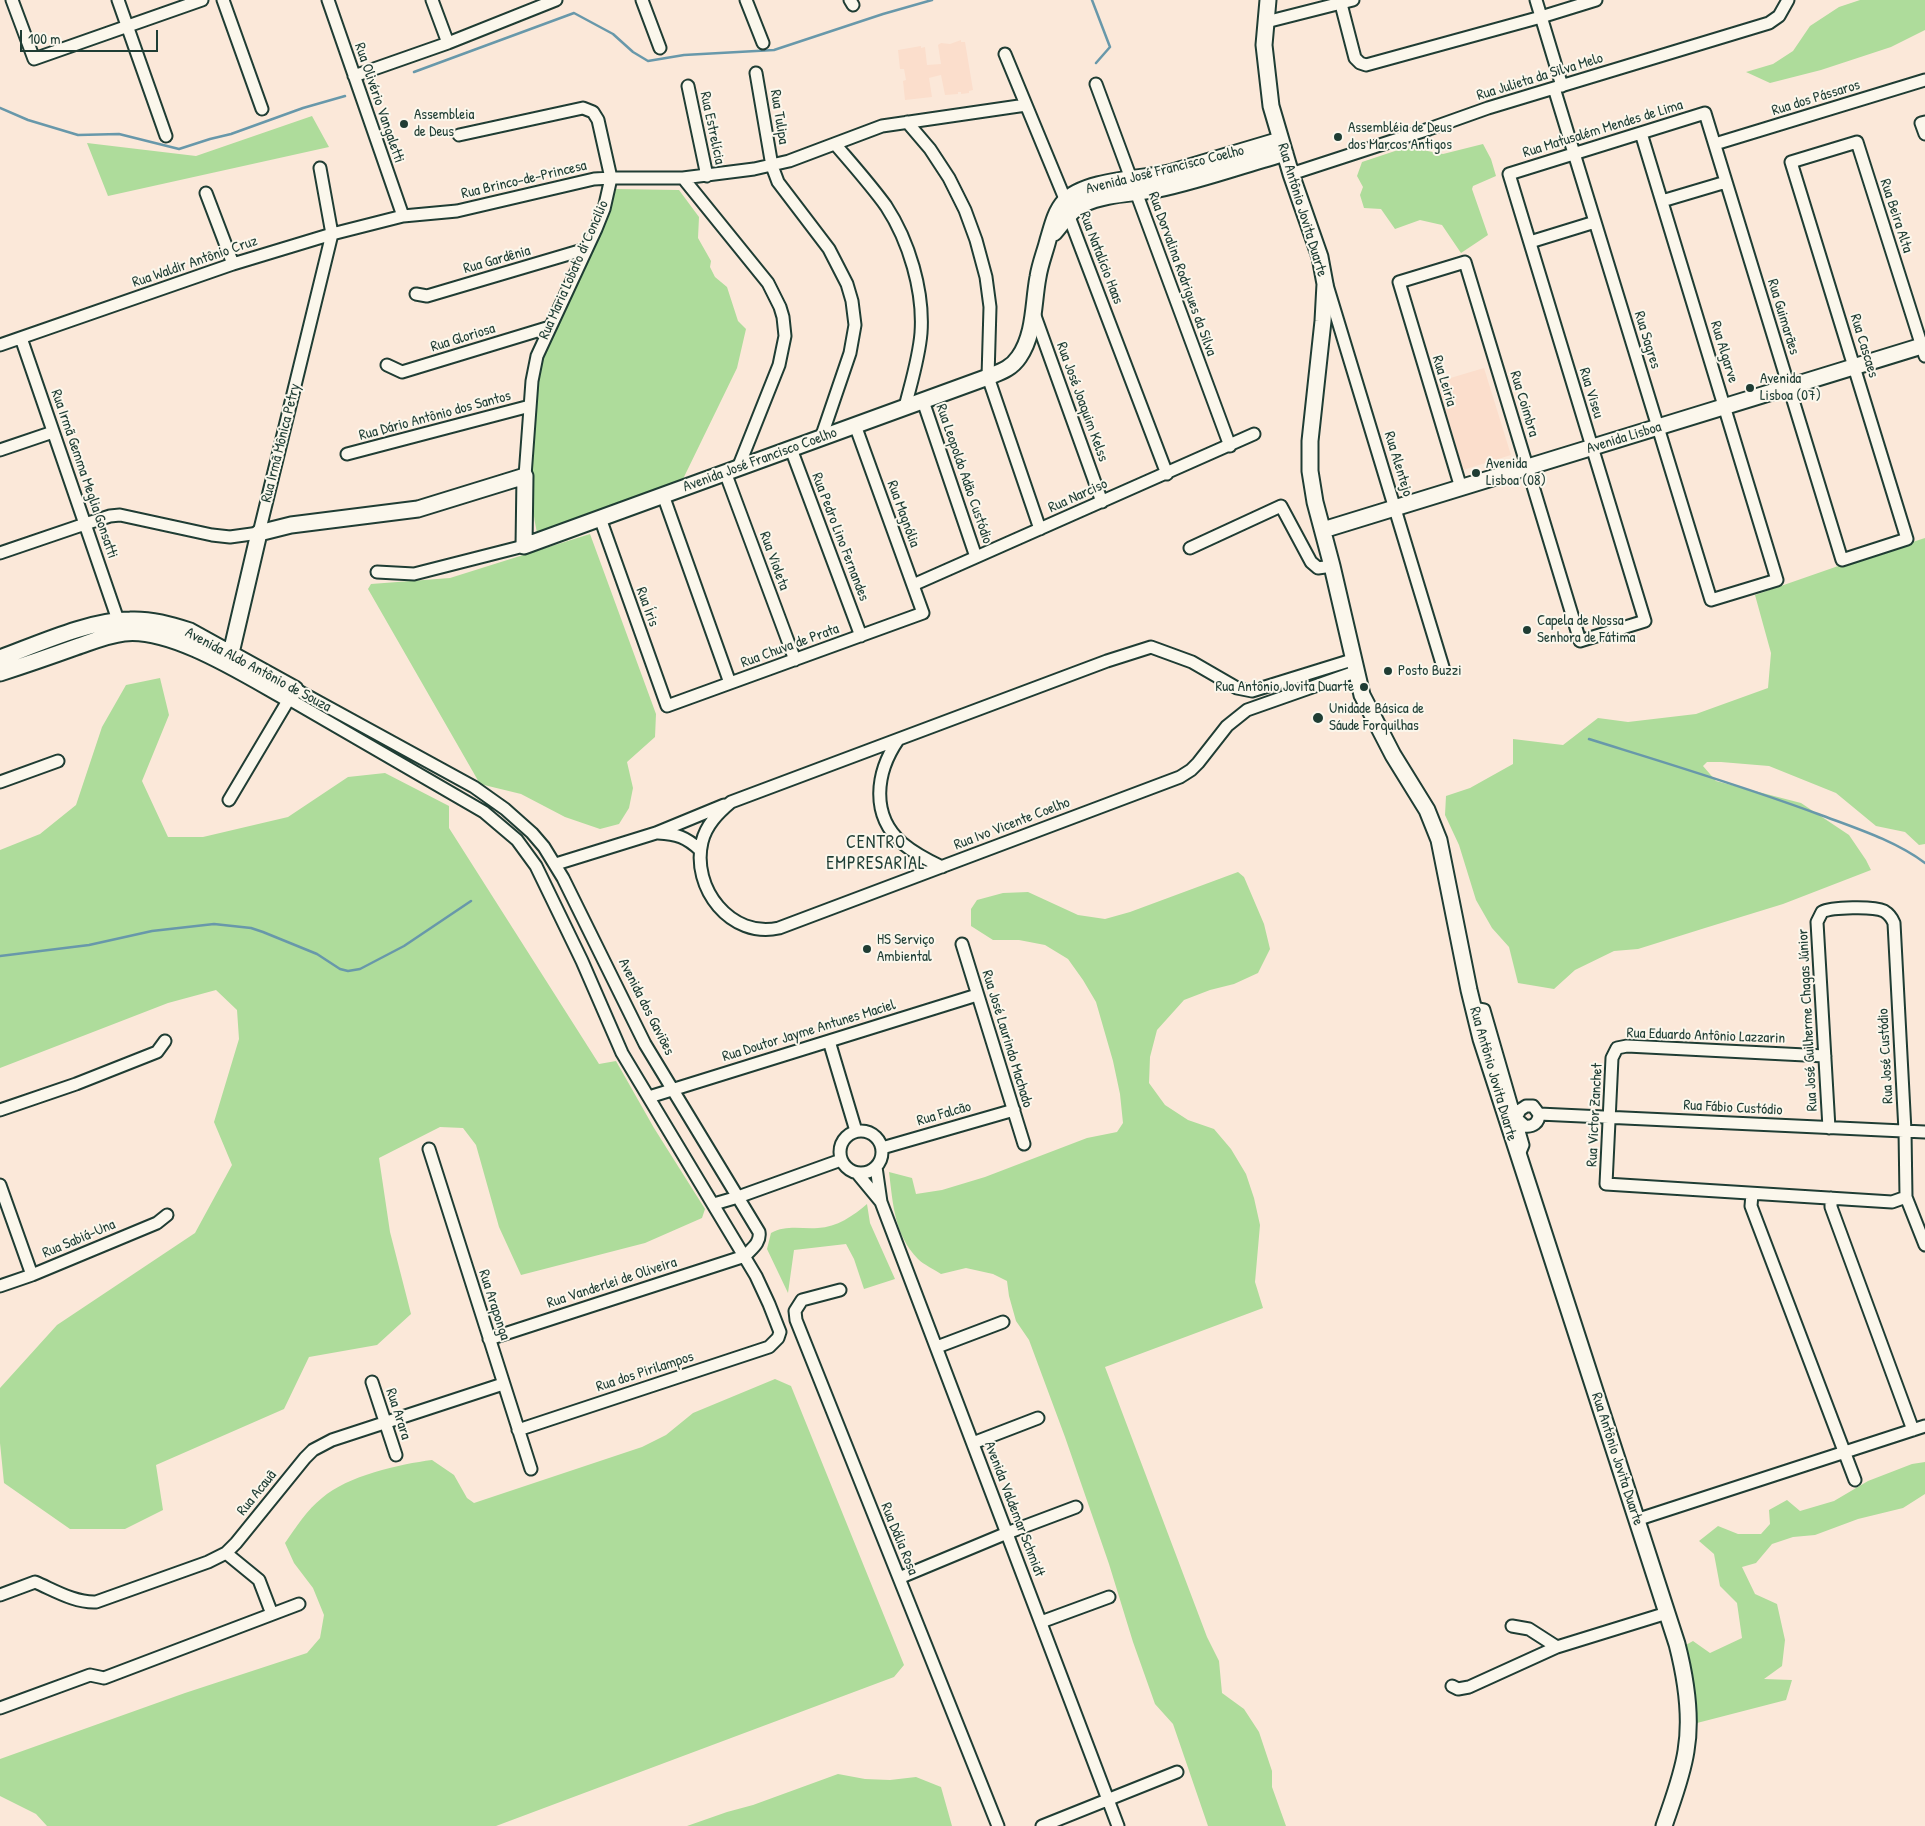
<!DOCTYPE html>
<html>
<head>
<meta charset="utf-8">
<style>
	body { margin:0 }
	#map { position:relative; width:1925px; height:1826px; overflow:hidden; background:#fbe8d9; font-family:"Patrick Hand",sans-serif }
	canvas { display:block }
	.scale { position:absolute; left:20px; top:30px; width:138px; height:22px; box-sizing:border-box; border:2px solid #1f3d34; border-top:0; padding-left:6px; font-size:15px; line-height:18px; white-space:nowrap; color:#1f3d34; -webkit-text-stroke:4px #fbf7ec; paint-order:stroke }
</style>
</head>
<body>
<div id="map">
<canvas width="1925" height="1826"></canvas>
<div class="scale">100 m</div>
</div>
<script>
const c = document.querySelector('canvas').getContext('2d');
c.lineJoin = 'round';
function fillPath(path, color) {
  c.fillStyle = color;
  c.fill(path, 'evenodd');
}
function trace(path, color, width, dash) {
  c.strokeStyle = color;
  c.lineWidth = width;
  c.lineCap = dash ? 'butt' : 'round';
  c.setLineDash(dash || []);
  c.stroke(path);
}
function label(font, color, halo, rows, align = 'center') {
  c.font = font + ' "Patrick Hand",sans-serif';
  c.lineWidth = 4;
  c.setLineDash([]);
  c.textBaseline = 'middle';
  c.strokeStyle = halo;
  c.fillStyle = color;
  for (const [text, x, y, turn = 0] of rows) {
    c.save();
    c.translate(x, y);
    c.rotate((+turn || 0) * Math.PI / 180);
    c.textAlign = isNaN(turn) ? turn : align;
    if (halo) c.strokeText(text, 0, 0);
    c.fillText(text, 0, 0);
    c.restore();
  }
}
const built = new Path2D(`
	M961,40V42H965L973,90L969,91V93L961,94V92H958V94L945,95L941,75L929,78L932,97L905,100L903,81L906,80L904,69H900L898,50L921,46V48L925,47L927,65L941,64L938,45L941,43L950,44Z
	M1484,368L1511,455L1463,470L1437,382Z`);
const green = new Path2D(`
	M1860,0H1925V30L1891,47L1821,70L1770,83L1746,72L1773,64L1793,51L1810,26L1839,7Z
	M312,116L329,147L108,196L87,143L196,156Z
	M1483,144L1491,159L1496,176L1473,186L1472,189L1488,235L1461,253L1442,225L1420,220L1395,229L1381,209L1364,208L1360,195L1363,187L1357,176L1362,162L1407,147L1443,154Z
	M616,189L679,190L699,217L698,238L711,261L710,267L715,277L727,287L738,321L746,329L737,368L683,479L537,533C529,498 532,463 535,427C536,400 537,371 548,345C570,293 601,244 616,189Z
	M590,534L656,714L655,737L627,762L633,788L629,808L619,824L600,829L565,817L521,794L480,784L368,589L371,584L450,578Z
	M1925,538V844L1919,845L1905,832L1876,826L1836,793L1769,766L1721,762H1707L1703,766L1716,781L1801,803L1849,835L1866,860L1871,870L1783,904L1705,928L1638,949L1614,951L1575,970L1554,989L1518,983L1509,947L1492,928L1476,900L1459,845L1445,815L1446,796L1470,788L1513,764V739L1563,745L1598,718L1628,722L1696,714L1768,688L1771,653L1755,595L1844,564Z
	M160,678L169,715L142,781L168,837H203L288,817L348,777L385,773L449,806V828L599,1064L616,1061L654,1128L705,1209L702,1218L645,1243L521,1275L499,1227L476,1145L463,1128L440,1127L379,1158L390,1232L411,1314L377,1345L309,1357L284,1409L156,1465L163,1510L125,1529H70L4,1483L0,1443V1388L57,1325L195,1233L232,1165L214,1122L239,1039L237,1010L216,990L168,1003L0,1068V850L40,834L76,805L102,727L126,685Z
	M1238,872L1244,877L1264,924L1270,949L1258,973L1234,984L1210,990L1184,1000L1157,1030L1150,1057L1149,1083L1165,1105L1188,1120L1214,1129L1231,1149L1246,1174L1254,1198L1260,1225L1255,1282L1263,1308L1105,1367L1207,1637L1219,1661L1222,1693L1244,1709L1259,1732L1272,1771V1787L1286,1826H1208L1173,1724L1155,1704L1133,1642L1109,1564L1065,1437L1029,1340L1016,1321L1009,1296L1007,1281L993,1274L966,1268L941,1274C934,1269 924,1265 918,1259C894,1234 893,1204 889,1172L912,1178L916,1194L942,1190L985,1177L1087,1138L1117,1132L1123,1123L1120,1094L1113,1061L1096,1002L1083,980L1068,959L1045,945L1019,940H993L971,926V909L977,900L1003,893L1028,892L1078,915L1105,919L1130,912Z
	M867,1204L870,1223L895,1279L864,1289L854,1259L846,1244L794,1250L788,1293L767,1249L771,1233C786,1225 800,1229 818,1228C837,1227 853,1216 867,1204Z
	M775,1379L791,1386L904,1665L894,1677L496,1826H47L36,1814L0,1796V1759L185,1693L307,1653L320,1638L324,1615L313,1588L294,1563L285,1543C296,1527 307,1510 322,1498C347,1476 400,1464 432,1460L454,1475L467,1498L474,1503L642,1447L666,1435L693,1413Z
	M1925,1462V1494L1903,1508L1858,1519L1815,1535L1793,1537L1772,1544L1756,1563L1742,1567L1755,1594L1777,1604L1785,1640L1782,1666L1764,1679L1792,1680L1786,1700L1697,1723L1693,1691L1684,1646L1693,1641L1710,1653L1742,1638L1737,1603L1720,1586L1714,1554L1699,1541L1718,1526L1738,1534H1761L1770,1524L1769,1510L1787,1500L1800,1511L1834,1501L1868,1481L1912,1464Z
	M838,1774L865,1779L890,1780L916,1777L941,1787L952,1826H687L727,1812L753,1805Z`);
const stream = new Path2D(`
	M1092,0L1110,47L1096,63
	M414,72L574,13L613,34L633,52L648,61L684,55L774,50L883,14L932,0
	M0,108L28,120L78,135L119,134L179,149L210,139L231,134L303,108L345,96
	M1589,739C1666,763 1743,786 1818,814C1855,828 1894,840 1925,863
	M0,956L89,945L152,931L214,924L251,928L263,932L317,954L340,969L348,971L360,969L404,946L471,901`);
const street = new Path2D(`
	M12,0L34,59L202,0
	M118,0L166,136
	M223,0L262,109
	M328,0L403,216
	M432,0L448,43
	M642,0L660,48
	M746,0L763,43
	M850,0L853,5
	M1536,0L1562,86
	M1341,4L1355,58L1360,63L1366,65L1541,17L1596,0
	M1266,22L1353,0
	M1005,54L1065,199L1068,214L1167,474
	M756,73L772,166L778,182L829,249L847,284L852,301L855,325L850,353L821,438
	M354,76L448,43L556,0
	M1096,84L1230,446
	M688,86L707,176
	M1554,88L1711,600L1777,580L1641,133
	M907,122L930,149L949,178L965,210L976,240L986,277L990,307L988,377L1040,529
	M1925,122L1921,123L1925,134
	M835,144C852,164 870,184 886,206C909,241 924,291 921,333C919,358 911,383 905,407
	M1715,144L1925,80
	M1291,174L1429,129L1488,108L1769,23L1779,16L1788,0
	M683,178L768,283L780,307L783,317L785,336L779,365L738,468
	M206,193L233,264
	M1662,201L1726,182
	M1530,242L1595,222
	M1327,285L1443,667
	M416,294L427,296L586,249
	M1034,313L1102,502
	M21,338L118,620
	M0,345L233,264L332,234L403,216L457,211L594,179L611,178L598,120L593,112L583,108L459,135
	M387,365L402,372L550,327
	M923,401L976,557
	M791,449L861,636
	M0,450L53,432
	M347,454L530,406
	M725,472L795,660
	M525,476L532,381L537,356L596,229L604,209L611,178H683L754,169L789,161L882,126L1026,105
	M1461,488L1399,282L1465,262L1580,641L1645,621L1509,174L1705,113L1842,560L1907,539L1791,162L1857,142L1925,356
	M663,495L730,683
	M600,518L667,706L923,613L855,425
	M1190,548L1281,506L1311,562L1318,568L1332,566
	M0,553L85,524L110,516L120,515L212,535L230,537L259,533L332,234L320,168
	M377,572L414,574L524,546
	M913,585L1254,434
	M1352,660L1252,691L1237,688L1192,662L1151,647L1107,661L731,802C718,813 706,825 702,842C691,888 731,939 779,928L1180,777L1191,770L1198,763L1227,726L1247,710L1355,672
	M295,689L474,787L505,809L532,833L544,847L563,878L645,1044L759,1232C761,1243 751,1249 745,1256L489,1339
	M898,740C876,772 870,815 902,843C914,853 927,860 942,867
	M0,782L58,761
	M229,800L289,699L484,812L517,840L536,866L582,961L622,1053L756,1276L769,1304L780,1332L778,1338L769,1347L518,1430
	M658,833C677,834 686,837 700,850
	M556,864L656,833L724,805
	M962,944L1024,1144
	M1473,1008L1484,1010L1523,1145L1518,1157
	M829,1041L856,1131
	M1825,1056L1627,1046L1617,1048L1612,1058L1606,1184L1892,1202L1906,1197
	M649,1097L977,995
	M1526,1106H1533L1539,1114C1539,1123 1533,1127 1525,1126L1516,1118L1520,1110Z
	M0,1110L76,1084L157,1052L165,1041
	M1539,1114L1925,1132
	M1829,1128L1817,922L1822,912C1831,907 1874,906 1884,911C1889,914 1892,918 1894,923L1905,1131L1906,1197L1925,1245
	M840 1152a21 21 0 1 1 42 0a21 21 0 1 1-42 0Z
	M882,1148L1014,1110
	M429,1149L531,1469
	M876,1167L881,1202L1118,1826
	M857,1173L881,1202
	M0,1185L32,1275
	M1752,1194L1751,1206L1855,1480
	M1831,1198V1207L1913,1430
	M714,1204L738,1197L841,1160
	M0,1286L32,1275L157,1223L167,1215
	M840,1290L802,1300L795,1311L796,1320L998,1826
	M937,1347L1003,1322
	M372,1382L396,1455
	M973,1443L1038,1418
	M1636,1520L1925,1426
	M226,1553L259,1580L272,1614
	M899,1578L1007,1533L1076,1507
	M0,1595L35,1582C54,1590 75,1603 96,1602L208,1562L226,1553L236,1543L305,1458L313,1450L332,1440L503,1384
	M1041,1622L1109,1597
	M1512,1626L1529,1629L1557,1647L1667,1613
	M1452,1686L1458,1689L1469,1687L1557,1647
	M0,1708L90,1675L104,1678L299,1604
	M1042,1826L1177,1772`);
const secondary = new Path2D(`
	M1268,0L1264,45L1271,106L1291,174L1320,257L1325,284L1323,321L1310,441V471L1315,502L1332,566L1362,695L1393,755L1427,810L1439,840L1469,990L1481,1039L1677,1644C1686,1679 1692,1716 1686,1751C1682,1777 1672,1802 1664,1826
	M1054,233C1063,223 1071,209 1083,204C1107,193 1134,194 1159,189C1201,180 1243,165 1285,153
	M1323,530L1925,345
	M231,653L259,533L291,525L418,509L525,476L524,546L988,377C1000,372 1011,369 1019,357C1035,334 1033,303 1038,277C1040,264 1045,252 1048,240C1052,227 1055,212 1064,202C1084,180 1141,179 1169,173L1280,140
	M0,658C38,644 90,620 130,620C151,619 171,625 190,631L295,689L289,699C247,676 172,627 124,633C107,635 91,642 76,647C51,656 25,665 0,673`);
const markers = [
	[404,124,5,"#1f3d34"],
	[1338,137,5,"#1f3d34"],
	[1750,388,5,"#1f3d34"],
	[1476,473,5,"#1f3d34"],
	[1527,630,5,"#1f3d34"],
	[1388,671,5,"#1f3d34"],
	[1364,687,5,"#1f3d34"],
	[1318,718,6,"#1f3d34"],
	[867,949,5,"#1f3d34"]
];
const streetNames = [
	["Rua Julieta da Silva Melo",1540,77,-17],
	["Rua dos Pássaros",1816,98,-17],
	["Rua Olivério Vangaletti",379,103,71],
	["Rua Tulipa",779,117,81],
	["Rua Estrelícia",712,128,78],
	["Rua Matusalém Mendes de Lima",1603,129,-17],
	["Avenida José Francisco Coelho",1165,170,-14],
	["Rua Brinco-de-Princesa",524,180,-13],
	["Rua Antônio Jovita Duarte",1302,210,73],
	["Rua Beira Alta",1896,216,72],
	["Rua Natalício Haas",1101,258,69],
	["Rua Gardênia",497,260,-16],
	["Rua Waldir Antônio Cruz",195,262,-19],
	["Rua Maria Lobato di Concilio",574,270,-66],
	["Rua Dorvalina Rodrigues da Silva",1182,274,70],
	["Rua Guimarães",1783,317,73],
	["Rua Gloriosa",463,338,-17],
	["Rua Sagres",1647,340,73],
	["Rua Cascaes",1864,346,73],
	["Rua Algarve",1724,352,73],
	["Rua Leiria",1444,381,73],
	["Rua Viseu",1591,393,73],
	["Rua José Joaquim Kelss",1082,402,70],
	["Rua Coimbra",1524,404,73],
	["Rua Dário Antônio dos Santos",435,416,-15],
	["Avenida Lisboa",1624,438,-17],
	["Rua Irmã Mônica Petry",281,443,-76],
	["Avenida José Francisco Coelho",760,460,-20],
	["Rua Alentejo",1398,464,73],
	["Rua Irmã Gemma Meglia Gonsatti",84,474,71],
	["Rua Leopoldo Adão Custódio",964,474,71],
	["Rua Narciso",1078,496,-24],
	["Rua Magnólia",903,514,70],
	["Rua Pedro Lino Fernandes",840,537,69],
	["Rua Violeta",774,561,70],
	["Rua Íris",647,607,70],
	["Rua Chuva de Prata",790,646,-20],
	["Avenida Aldo Antônio de Souza",258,670,28],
	["Rua Ivo Vicente Coelho",1012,824,-21],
	["Avenida dos Gaviões",646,1007,63],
	["Rua José Guilherme Chagas Júnior",1808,1020,-93],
	["Rua Doutor Jayme Antunes Maciel",809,1031,-17],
	["Rua Eduardo Antônio Lazzarin",1706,1036,2],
	["Rua José Laurindo Machado",1007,1039,73],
	["Rua José Custódio",1886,1056,-93],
	["Rua Antônio Jovita Duarte",1493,1074,74],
	["Rua Fábio Custódio",1733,1108,3],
	["Rua Falcão",944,1114,-16],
	["Rua Victor Zanchet",1595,1115,-87],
	["Rua Sabiá-Una",79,1239,-23],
	["Rua Vanderlei de Oliveira",612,1283,-18],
	["Rua Araponga",494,1305,72],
	["Rua dos Pirilampos",645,1372,-18],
	["Rua Arara",398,1414,72],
	["Rua Antônio Jovita Duarte",1617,1459,72],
	["Rua Acauã",257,1493,-51],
	["Avenida Valdemar Schmidt",1014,1509,69],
	["Rua Dália Rosa",899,1539,68]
];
const poiNames = [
	["Assembleia",414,115],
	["de Deus",414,132],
	["Assembléia de Deus",1348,128],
	["dos Marcos Antigos",1348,145],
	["Avenida",1760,379],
	["Lisboa (07)",1760,396],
	["Avenida",1486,464],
	["Lisboa (08)",1486,481],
	["Capela de Nossa",1537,621],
	["Senhora de Fátima",1537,638],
	["Posto Buzzi",1398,671],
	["Rua Antônio Jovita Duarte",1354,687,"right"],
	["Unidade Básica de",1329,709],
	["Sáude Forquilhas",1329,726],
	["HS Serviço",877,940],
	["Ambiental",877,957]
];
const quarterNames = [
	["CENTRO",876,843],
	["EMPRESARIAL",876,864]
];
fillPath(built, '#fbdecc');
fillPath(green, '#aedc9b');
trace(stream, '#6898aa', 2.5);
trace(street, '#1f3d34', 15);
trace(secondary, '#1f3d34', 19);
trace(street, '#fbf7ec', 11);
trace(secondary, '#fbf7ec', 15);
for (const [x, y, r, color] of markers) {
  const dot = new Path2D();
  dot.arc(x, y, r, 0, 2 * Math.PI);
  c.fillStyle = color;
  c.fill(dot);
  trace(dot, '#fbf7ec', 2);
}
label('15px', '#1f3d34', '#fbf7ec', streetNames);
label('15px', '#1f3d34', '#fbf7ec', poiNames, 'left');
c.letterSpacing = '1px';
label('18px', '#1f3d34', '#fbf7ec', quarterNames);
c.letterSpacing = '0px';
</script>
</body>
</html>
